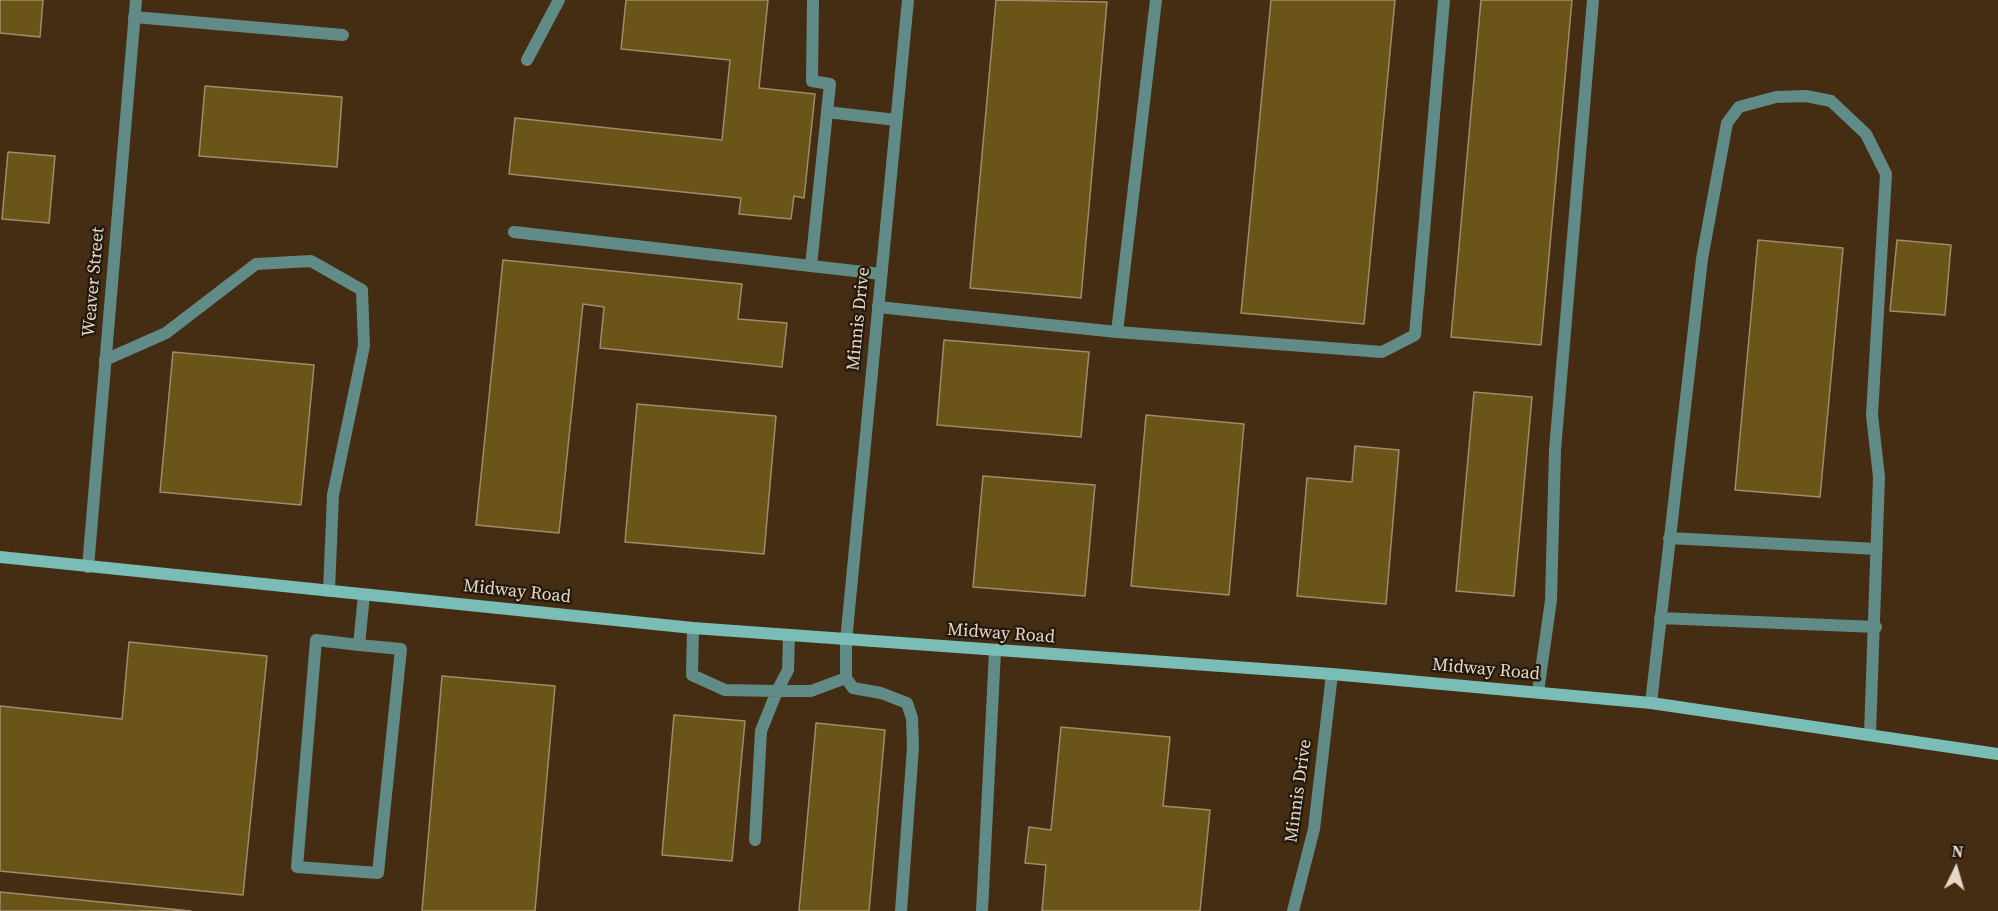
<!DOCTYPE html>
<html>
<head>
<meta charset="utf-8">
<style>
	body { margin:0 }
	#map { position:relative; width:1998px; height:911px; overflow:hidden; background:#442d12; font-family:"Source Serif 4",serif }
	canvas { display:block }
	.north { position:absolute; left:1926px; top:839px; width:60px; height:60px; -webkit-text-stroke:4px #22180c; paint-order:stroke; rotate:5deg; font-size:16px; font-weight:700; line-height:24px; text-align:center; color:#e6d7c8 }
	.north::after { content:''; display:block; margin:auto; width:21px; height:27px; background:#e6d7c8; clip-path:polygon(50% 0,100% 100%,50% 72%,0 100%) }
</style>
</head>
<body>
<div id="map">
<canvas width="1998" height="911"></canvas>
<div class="north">N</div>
</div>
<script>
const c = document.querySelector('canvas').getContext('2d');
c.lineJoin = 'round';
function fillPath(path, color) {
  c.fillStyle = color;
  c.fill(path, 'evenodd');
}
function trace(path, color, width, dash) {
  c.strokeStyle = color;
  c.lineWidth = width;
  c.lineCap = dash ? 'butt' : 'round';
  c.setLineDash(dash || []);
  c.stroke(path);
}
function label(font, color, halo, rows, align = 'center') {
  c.font = font + ' "Source Serif 4",serif';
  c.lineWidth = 4.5;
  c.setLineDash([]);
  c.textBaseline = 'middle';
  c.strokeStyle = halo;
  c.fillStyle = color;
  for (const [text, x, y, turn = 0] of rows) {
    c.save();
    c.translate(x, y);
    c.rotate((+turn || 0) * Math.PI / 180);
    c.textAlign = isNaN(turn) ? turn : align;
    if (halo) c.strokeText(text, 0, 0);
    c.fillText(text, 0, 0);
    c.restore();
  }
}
const building = new Path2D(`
	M0,0H43L40,37L0,33Z
	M626,0H768L759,88L815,94L804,198L794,196L791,219L739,214L741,198L509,174L515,118L722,140L730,60L621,49Z
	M996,0L1107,2L1081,298L970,288Z
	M1271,0H1395L1364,324L1241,313Z
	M1481,0H1572L1541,345L1451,337Z
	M205,86L342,97L337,167L199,156Z
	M8,152L55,156L49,223L2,219Z
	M1758,240L1843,248L1820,497L1735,490Z
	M1897,240L1951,245L1945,315L1890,311Z
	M503,260L742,284L738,319L787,323L782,367L600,348L604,307L583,304L559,533L476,525Z
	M944,340L1089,352L1081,437L937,425Z
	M173,352L314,365L301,505L160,492Z
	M1474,392L1532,397L1514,596L1456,591Z
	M637,404L776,416L764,554L625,542Z
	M1146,415L1244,424L1229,595L1131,586Z
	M1355,446L1399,450L1386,604L1297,596L1307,478L1352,482Z
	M983,476L1095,485L1085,596L973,587Z
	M129,642L267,656L243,895L0,871V706L122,719Z
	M442,676L555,686L535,911H422Z
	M674,715L745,721L732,861L662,855Z
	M816,723L885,730L869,911H799Z
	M1061,727L1170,737L1163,806L1210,810L1200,911H1042L1046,865L1025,863L1029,827L1051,830Z
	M0,892L191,911H0Z`);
const lane = new Path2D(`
	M813,0L812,81L830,84L827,112
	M134,17L343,35
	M527,60L559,0
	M514,232L811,266L827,112L896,120
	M811,266L881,274
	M878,307L1117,332L1156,0
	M1117,332L1382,352L1415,335L1444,0
	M105,360L166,333L256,264L311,261L362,290L364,346L333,495L329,591
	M1669,538L1877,549
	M1660,618L1876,627
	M693,628L692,675L725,690L777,691L788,670L789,636
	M846,641V678L853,688L881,693L907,703L912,718L913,747L901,911
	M359,645L316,640L297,867L378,873L401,649L359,645L364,595
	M1538,692L1551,600L1555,450L1593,0
	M1651,703L1702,259L1727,123L1739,107L1776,97L1806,96L1831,101L1866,134L1886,174L1872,415L1879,477L1870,734
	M755,840L761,731L777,691H811L846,678
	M982,911L995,651`);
const street = new Path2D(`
	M88,567L136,0
	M846,641L908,0
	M1293,911L1314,829L1332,674`);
const secondary = new Path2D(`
	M0,557L693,628L1332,674L1651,703L1998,754`);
const streetNames = [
	["Weaver Street",94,282,-85],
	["Minnis Drive",859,319,-84],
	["Midway Road",517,592,6],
	["Midway Road",1001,634,4],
	["Midway Road",1486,670,5],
	["Minnis Drive",1299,791,-82]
];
fillPath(building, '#6a5417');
trace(building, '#9d8e6b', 1.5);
trace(lane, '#618b87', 12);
trace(street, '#618b87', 12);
trace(secondary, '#79bdb6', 12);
label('18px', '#e6d7c8', '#22180c', streetNames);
</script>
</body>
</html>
